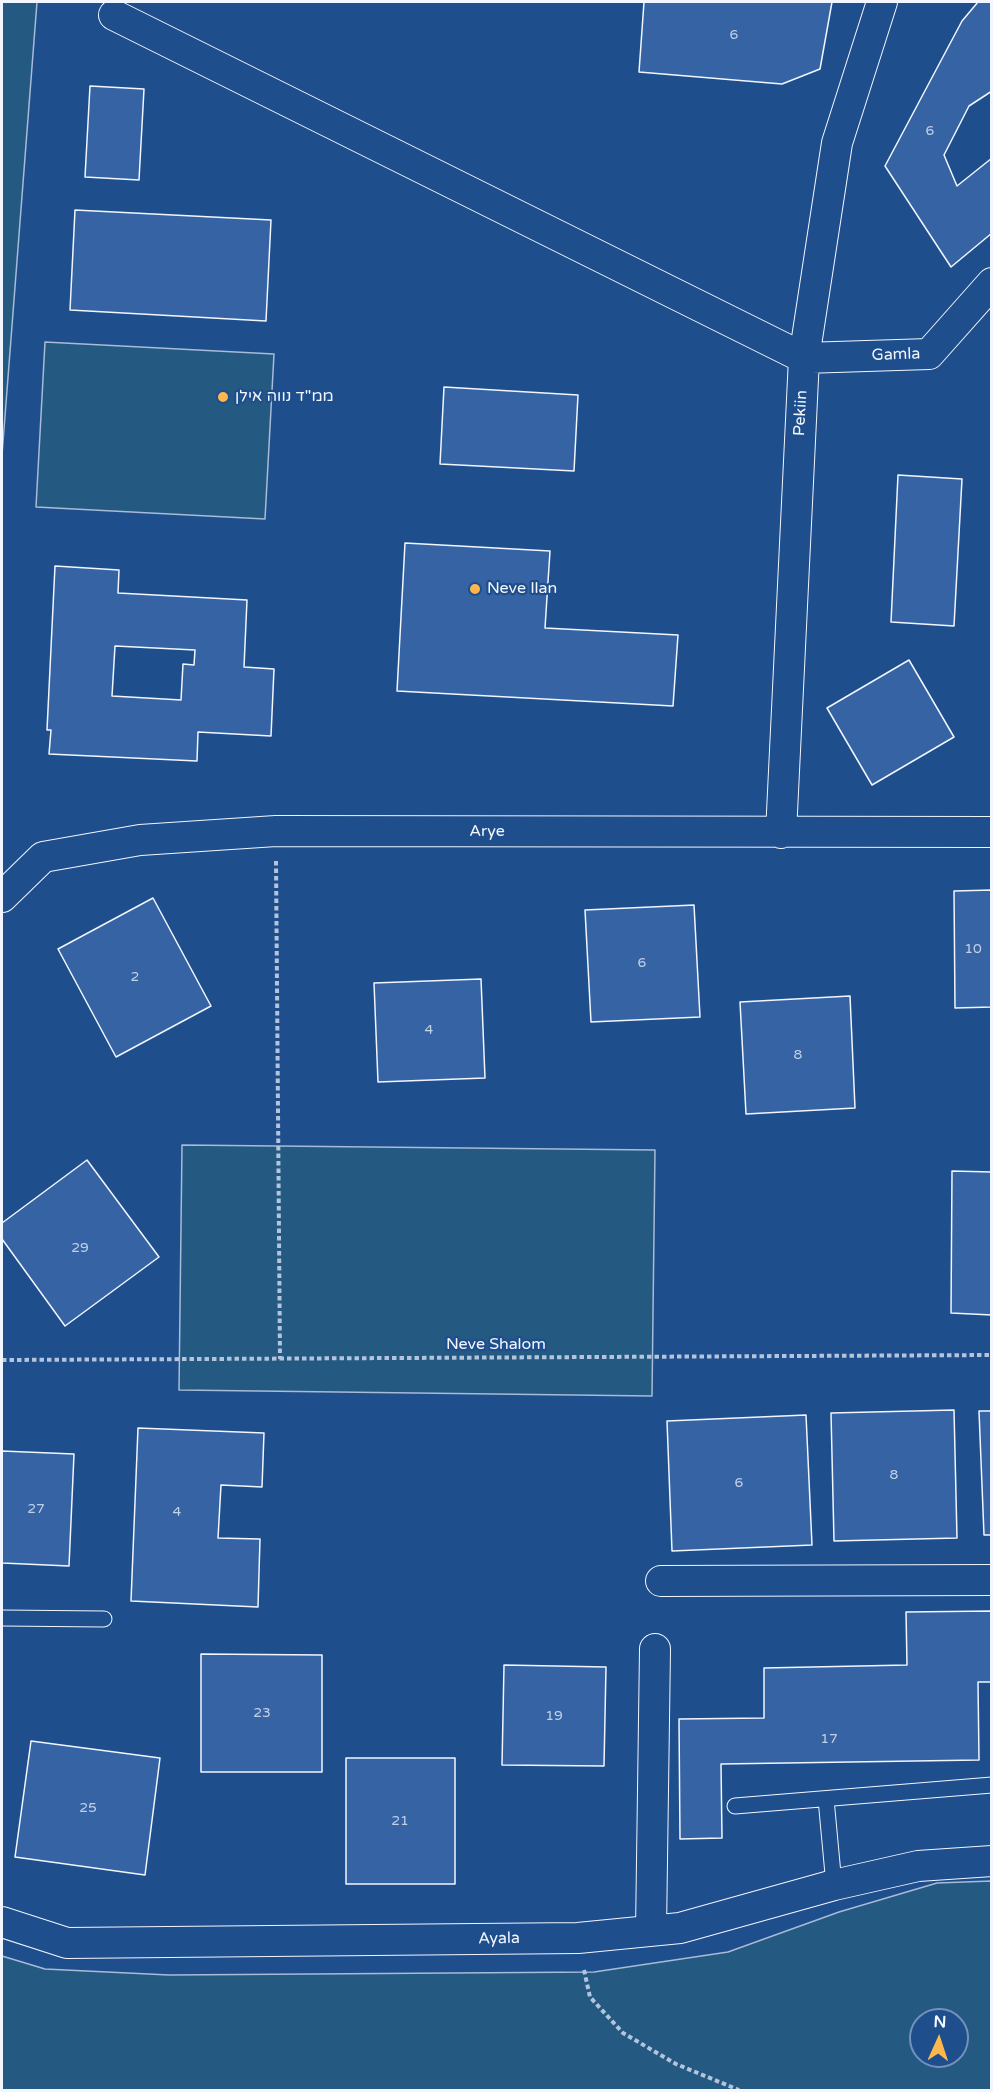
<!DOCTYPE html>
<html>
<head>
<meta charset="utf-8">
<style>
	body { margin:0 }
	#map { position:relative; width:993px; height:2092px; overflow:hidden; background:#1f4e8c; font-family:"Varela Round",sans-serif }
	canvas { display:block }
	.frame { position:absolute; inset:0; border:3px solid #f2f6ff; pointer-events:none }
	.north { position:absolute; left:909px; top:2008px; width:60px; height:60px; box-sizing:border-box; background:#1f4e8c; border:2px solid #7391ba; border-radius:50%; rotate:3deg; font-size:16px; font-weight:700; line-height:24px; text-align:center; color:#f2f6ff }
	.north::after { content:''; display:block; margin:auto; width:21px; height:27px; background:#ffb74d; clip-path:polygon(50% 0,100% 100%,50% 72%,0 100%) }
</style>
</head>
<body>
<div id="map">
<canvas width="993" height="2092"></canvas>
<div class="frame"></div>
<div class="north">N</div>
</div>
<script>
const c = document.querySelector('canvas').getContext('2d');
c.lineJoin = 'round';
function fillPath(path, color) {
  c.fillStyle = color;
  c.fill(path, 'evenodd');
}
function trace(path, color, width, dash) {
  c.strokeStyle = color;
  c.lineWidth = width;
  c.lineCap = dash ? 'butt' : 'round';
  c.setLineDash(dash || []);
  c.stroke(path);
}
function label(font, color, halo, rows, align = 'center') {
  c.font = font + ' "Varela Round","Noto Sans Hebrew",sans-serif';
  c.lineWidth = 4.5;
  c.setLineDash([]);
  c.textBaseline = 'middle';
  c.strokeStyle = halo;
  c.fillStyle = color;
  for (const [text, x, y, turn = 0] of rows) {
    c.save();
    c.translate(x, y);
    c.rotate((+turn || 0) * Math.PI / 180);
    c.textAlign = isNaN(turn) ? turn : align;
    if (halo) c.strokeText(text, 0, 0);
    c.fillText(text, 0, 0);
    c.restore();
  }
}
const green = new Path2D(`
	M2,2H37L2,455Z
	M45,342L274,354L265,519L36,507Z
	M182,1145L655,1150L652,1396L179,1390Z
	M991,1881V2090H2V1956L45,1969L169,1975L594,1972L728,1952L839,1912L937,1883ZM921,2020H957V2056H921Z`);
const building = new Path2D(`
	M644,2H832L820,69L782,84L639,72Z
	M978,2H992V91L969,106L944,155L957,186L992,158V233L951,267L885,166L962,21Z
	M90,86L144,89L139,180L85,177Z
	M75,210L271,220L266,321L70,310Z
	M444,387L578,395L574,471L440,464Z
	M898,475L962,479L954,626L891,622Z
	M405,543L550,551L545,628L678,635L673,706L397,691Z
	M55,566L119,570L118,593L247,600L244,667L274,669L271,736L198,732L197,761L49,754L51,730H47ZM115,646L195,650L194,665L183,664L181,700L112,696Z
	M909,660L954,737L872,785L827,708Z
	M992,890V1007L955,1008L954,891Z
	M153,898L211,1006L116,1057L58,949Z
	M694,905L700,1017L591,1022L585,910Z
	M481,979L485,1078L378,1082L374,983Z
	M850,996L855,1108L746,1114L740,1002Z
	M87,1160L159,1257L65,1326L2,1239V1223Z
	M952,1171L992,1172V1315L951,1313Z
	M954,1410L957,1538L834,1541L831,1413Z
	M979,1411H992V1535H984Z
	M806,1415L812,1545L672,1551L667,1421Z
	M138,1428L264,1433L262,1487L221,1485L218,1538L260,1539L258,1607L131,1601Z
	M2,1451L74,1454L69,1566L2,1563Z
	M992,1611V1682H978L979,1760L721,1764L722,1838L680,1839L679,1719L764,1718V1668L907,1665L906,1612Z
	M201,1654L322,1655V1772H201Z
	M504,1665L606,1667L604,1766L502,1765Z
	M31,1741L160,1758L145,1875L15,1857Z
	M346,1758H455V1884H346Z`);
const path = new Path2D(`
	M276,861L280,1359
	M2,1360L992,1355
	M584,1970L590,1997L623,2033L676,2064L739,2090`);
const lane = new Path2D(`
	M2,1618L104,1619
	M826,1799L834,1885
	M735,1806L992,1785`);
const street = new Path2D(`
	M114,15L804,358L929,354L992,283
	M781,833L804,358L837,143L882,2
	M2,897L43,857L140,840L276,831L992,832
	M661,1581L992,1580
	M2,1922L67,1943L578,1938L680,1928L834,1885L918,1866L992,1861
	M651,1931L655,1649`);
const markers = [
	[223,397,6,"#ffb74d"],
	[475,589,6,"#ffb74d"]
];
const numberNames = [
	["6",734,35],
	["6",930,131],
	["10",973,949],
	["6",642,963],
	["2",135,977],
	["4",429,1030],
	["8",798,1055],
	["29",80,1248],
	["8",894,1475],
	["6",739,1483],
	["27",36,1509],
	["4",177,1512],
	["23",262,1713],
	["19",554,1716],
	["17",829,1739],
	["25",88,1808],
	["21",400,1821]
];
const streetNames = [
	["Gamla",896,355,-2],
	["Pekiin",801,413,-87],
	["Arye",487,832],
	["Neve Shalom",496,1345],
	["Ayala",499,1939,-1]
];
const poiNames = [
	["ממ\"ד נווה אילן",235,397],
	["Neve Ilan",487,589]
];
fillPath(green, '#245a82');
trace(green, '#a8bbd7', 1.5);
fillPath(building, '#3563a3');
trace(building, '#f2f6ff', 1.5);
trace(lane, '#f2f6ff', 17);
trace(street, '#f2f6ff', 32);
trace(path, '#b3c4dc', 4, [4.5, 3]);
trace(lane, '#1f4e8c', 15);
trace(street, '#1f4e8c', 30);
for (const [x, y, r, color] of markers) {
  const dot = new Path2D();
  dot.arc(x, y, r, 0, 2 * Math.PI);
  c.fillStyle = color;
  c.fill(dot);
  trace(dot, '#1f4e8c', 2);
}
label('14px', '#c3d1e8', null, numberNames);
label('16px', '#f2f6ff', '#1f4e8c', streetNames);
label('16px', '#f2f6ff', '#1f4e8c', poiNames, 'left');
</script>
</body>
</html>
